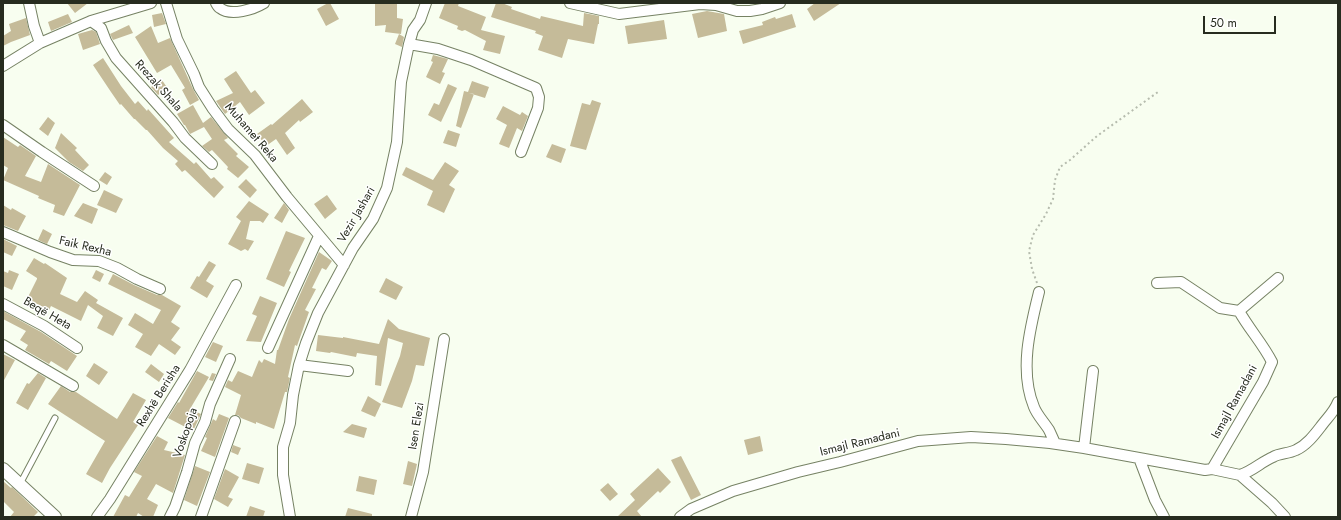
<!DOCTYPE html>
<html>
<head>
<meta charset="utf-8">
<style>
	body { margin:0 }
	#map { position:relative; width:1341px; height:520px; overflow:hidden; background:#f8fef0; font-family:Jost,sans-serif }
	canvas { display:block }
	.frame { position:absolute; inset:0; border:4px solid #272c1f; pointer-events:none }
	.scale { position:absolute; left:1203px; top:16px; width:73px; height:18px; box-sizing:border-box; border:2px solid #272c1f; border-top:0; padding-left:5px; font-size:12px; line-height:14px; white-space:nowrap; color:#272c1f; -webkit-text-stroke:3px #fff; paint-order:stroke }
</style>
</head>
<body>
<div id="map">
<canvas width="1341" height="520"></canvas>
<div class="frame"></div>
<div class="scale">50 m</div>
</div>
<script>
const c = document.querySelector('canvas').getContext('2d');
c.lineJoin = 'round';
function fillPath(path, color) {
  c.fillStyle = color;
  c.fill(path, 'evenodd');
}
function trace(path, color, width, dash) {
  c.strokeStyle = color;
  c.lineWidth = width;
  c.lineCap = dash ? 'butt' : 'round';
  c.setLineDash(dash || []);
  c.stroke(path);
}
function label(font, color, halo, rows, align = 'center') {
  c.font = font + ' Jost,sans-serif';
  c.lineWidth = 3;
  c.setLineDash([]);
  c.textBaseline = 'middle';
  c.strokeStyle = halo;
  c.fillStyle = color;
  for (const [text, x, y, turn = 0] of rows) {
    c.save();
    c.translate(x, y);
    c.rotate((+turn || 0) * Math.PI / 180);
    c.textAlign = isNaN(turn) ? turn : align;
    if (halo) c.strokeText(text, 0, 0);
    c.fillText(text, 0, 0);
    c.restore();
  }
}
const building = new Path2D(`
	M67,3H88L75,13Z
	M328,3H330L339,19L326,26L317,9Z
	M375,3H397V18L403,19L401,34L385,32L386,25L375,26Z
	M445,3H459L458,6L486,17L481,30L505,36L500,54L483,50L486,41L465,30L462,31L457,29L458,26L439,18Z
	M496,3H502L512,7L511,9L540,19L541,16L583,26L584,13L599,16V24H598L594,44L568,39L562,58L538,50L543,36L535,33L536,31L491,17Z
	M815,3H841L814,21L807,9Z
	M707,11L724,14L727,31L698,38L692,14Z
	M162,13L166,24L154,27L152,15Z
	M68,14L72,22L51,31L48,22Z
	M792,14L796,27L743,44L739,31L763,25L762,22L775,17L776,19Z
	M26,18L30,35L11,42L3,46V36L11,31L9,24Z
	M664,20L667,39L628,44L625,26Z
	M129,25L133,33L113,40L110,34Z
	M151,26L158,43L170,38L193,89L199,100L190,105L182,90L185,88L171,65L157,73L135,37Z
	M92,30L96,32L100,44L83,50L78,34Z
	M399,34L404,37L402,47L395,44Z
	M433,55L448,59L442,72L445,73L440,84L426,77L433,62L431,61Z
	M103,58L121,86L135,104L138,101L147,111L148,109L174,138L169,142L194,164L196,162L211,179L214,177L224,187L214,198L185,170L182,172L175,164L178,161L163,148L147,130H146L135,119H134L121,104L120,105L111,92L93,65Z
	M236,71L251,93L255,90L265,103L249,115L240,102L225,114L216,101L233,93L224,79Z
	M162,80L168,89L158,95L151,87Z
	M472,81L489,87L485,98L469,93L474,94L461,128L456,126L464,91L468,92Z
	M448,84L457,88L441,122L428,115L434,103L439,105Z
	M302,99L313,112L300,122L299,120L285,133L295,148L287,155L276,139L266,146L257,134L271,124L272,125Z
	M592,100L601,103L586,150L570,146L582,103L590,105Z
	M193,105L203,123L211,117L228,138L224,140L238,154L236,156L249,167L238,178L227,169L228,167L212,150L209,152L202,146L212,139L204,127L190,134L185,125H184L177,114Z
	M503,106L520,115L522,112L528,116L522,131L517,128L509,148L499,144L507,125L496,119Z
	M48,117L55,123L48,136L39,129Z
	M448,130L460,134L456,147L443,143Z
	M61,133L77,148L75,150L89,165L83,171L69,162L55,148Z
	M3,137L18,147L20,145L36,156L25,176L41,182L48,164L80,185L64,216L53,212L55,205L38,198L39,196L3,180L8,168L3,165Z
	M552,144L566,149L561,163L546,157Z
	M445,162L459,171L449,185L455,189L444,213L427,205L433,191L402,175L406,167L433,180Z
	M105,172L112,177L107,185L99,180Z
	M246,179L257,190L250,198L238,187Z
	M104,190L123,199L116,213L97,205Z
	M327,195L337,209L325,219L314,204Z
	M249,201L269,214L263,223L260,221H250L246,239L254,241L248,251L245,249L241,251L228,244L241,221L236,217Z
	M83,203L98,209L92,224L74,216Z
	M284,203L289,210L282,223L274,218Z
	M3,205L11,210L12,208L26,216L18,231L3,225Z
	M43,229L52,234L47,244L38,240Z
	M286,231L305,238L289,271L291,272L284,287L266,279Z
	M3,239L17,246L12,256L3,252Z
	M319,252L332,261L326,270L322,268L312,288L316,289L305,310L309,312L297,346L295,345L288,377L290,378L287,392H285L274,429L256,422V424L241,418L238,415H235L241,395L225,387L228,380L232,382L238,371L252,377L259,360L262,363L264,359L275,364L277,350H278L289,319Z
	M34,258L44,264L45,263L67,278L60,294L77,302L85,291L98,300L96,303L123,318L113,336L97,328L103,316L88,305L81,321L51,306L49,310L27,299L37,279V278L26,271Z
	M209,261L216,265L206,281L214,286L207,298L190,288L197,276L199,277Z
	M9,270L19,274L12,290L3,286V271L8,273Z
	M96,270L104,274L100,282L92,278Z
	M113,274L134,285L157,295H162L181,306L171,322L180,328L171,340L181,347L175,355L159,344L151,356L135,347L143,334L128,325L135,313L153,324L161,310L108,284Z
	M386,278L403,287L396,300L379,292Z
	M260,296L277,303L261,342L246,341L257,316L252,314Z
	M3,311L41,332L77,356L67,371L51,361L49,364L25,350L28,345L20,340L26,331L3,319Z
	M388,319L399,329L430,338L424,366L416,365L412,381L402,408L382,402L400,356L403,343L388,338L381,386L375,385L377,356L357,353L356,357L331,352L330,353L316,351L318,335L343,338V337L379,344Z
	M213,342L223,346L216,362L205,357Z
	M3,354L15,360L3,382Z
	M94,363L108,372L99,385L86,376Z
	M151,364L164,374L159,382L145,372Z
	M197,371L209,377L190,409L201,414L193,431L168,418L178,402L179,403Z
	M38,373L46,378L28,410L16,403L27,383L29,384Z
	M212,373L216,374L213,381L209,380Z
	M61,386L70,392H76L117,419L133,393L146,400L133,422L138,425L110,468L102,483L86,474L105,441L48,404Z
	M368,396L381,404L375,417L361,411Z
	M219,414L229,418L215,457L201,451L207,438L205,437L213,419L216,421Z
	M352,424L367,428L364,438L343,432Z
	M157,436L168,442L164,450L185,455L173,493L156,484L147,499L158,505L153,517H144L138,513L136,517H113L125,495L129,497L142,476L134,472Z
	M760,436L763,451L748,455L744,440Z
	M233,445L241,448L238,455L231,452Z
	M681,456L701,495L691,500L671,460Z
	M408,461L417,464L412,486L403,484Z
	M247,463L264,468L259,484L242,479Z
	M195,466L210,472L197,506L184,500Z
	M658,468L671,482L660,493L658,491L637,511L642,517H617L635,500L630,494Z
	M225,469L239,477L228,497L233,499L228,507L214,499Z
	M359,476L377,480L374,495L356,491Z
	M3,481L11,488L12,487L38,512L33,517H10L14,512L3,501Z
	M608,483L618,494L610,501L600,490Z
	M250,506L265,511L263,517H246Z
	M348,508L372,514V517H345Z`);
const path = new Path2D(`
	M1037,283L1032,269L1029,251L1033,235L1046,214L1053,199L1055,180L1060,167L1070,160L1097,136L1158,92`);
const service = new Path2D(`
	M20,484L55,418`);
const minor = new Path2D(`
	M29,3L34,26L40,43
	M166,3L177,39L194,74L199,87L213,109L228,129L255,155L287,197L344,265
	M216,3C217,5 218,7 220,8C231,17 254,9 264,3
	M570,3L619,14L700,4L716,5L737,11H750L762,9L780,3
	M91,21L101,28L106,41L116,58L173,122L185,138L212,164
	M409,44L438,49L471,60L536,88L539,97L538,108L521,152
	M3,66L40,43L91,21L151,3
	M3,125L42,152L94,186
	M3,232L50,252L73,260L99,261L117,268L137,279L160,289
	M1157,283L1181,282L1220,308L1239,311
	M1039,292C1030,328 1019,371 1034,407C1037,415 1044,422 1049,430C1051,434 1053,439 1055,443
	M3,304L44,326L77,348
	M3,345L73,386
	M268,348L319,236
	M299,365L348,371
	M1084,448L1093,371
	M1139,458L1155,500L1164,517
	M1212,469L1263,382L1272,362C1263,344 1249,329 1239,311L1278,278
	M1240,475C1253,471 1261,462 1273,457C1280,453 1288,454 1296,450C1307,445 1315,434 1322,425C1328,417 1334,412 1338,402
	M97,517L110,499L190,370L236,285
	M170,517L175,507L187,472L195,443L205,422L210,404L230,359
	M201,517L235,421
	M290,517L283,475V447L290,423L293,395L299,365L306,343L318,313L353,248L373,219L387,188L397,142L401,82L409,44L413,30L420,20L426,3
	M411,517L423,472L444,339
	M680,517L691,509L733,491L798,472L840,462L918,441L971,437L1006,439L1050,443L1084,448L1205,470L1212,469L1240,475L1272,503L1285,517`);
const tertiary = new Path2D(`
	M3,469L55,517`);
const streetNames = [
	["Rrezak Shala",158,86,48],
	["Muhamet Reka",251,133,49],
	["Vezir Jashari",357,215,-60],
	["Faik Rexha",85,247,13],
	["Beqë Heta",47,314,30],
	["Rexhë Berisha",159,396,-58],
	["Ismajl Ramadani",1235,402,-61],
	["Isen Elezi",417,426,-81],
	["Voskopoja",186,433,-71],
	["Ismajl Ramadani",860,443,-14]
];
fillPath(building, '#c5bb99');
trace(service, '#768264', 7);
trace(minor, '#768264', 12);
trace(tertiary, '#768264', 14);
trace(path, '#b6bcae', 2, [2, 3]);
trace(service, '#fff', 5);
trace(minor, '#fff', 10);
trace(tertiary, '#fff', 12);
label('12px', '#272c1f', '#fff', streetNames);
</script>
</body>
</html>
